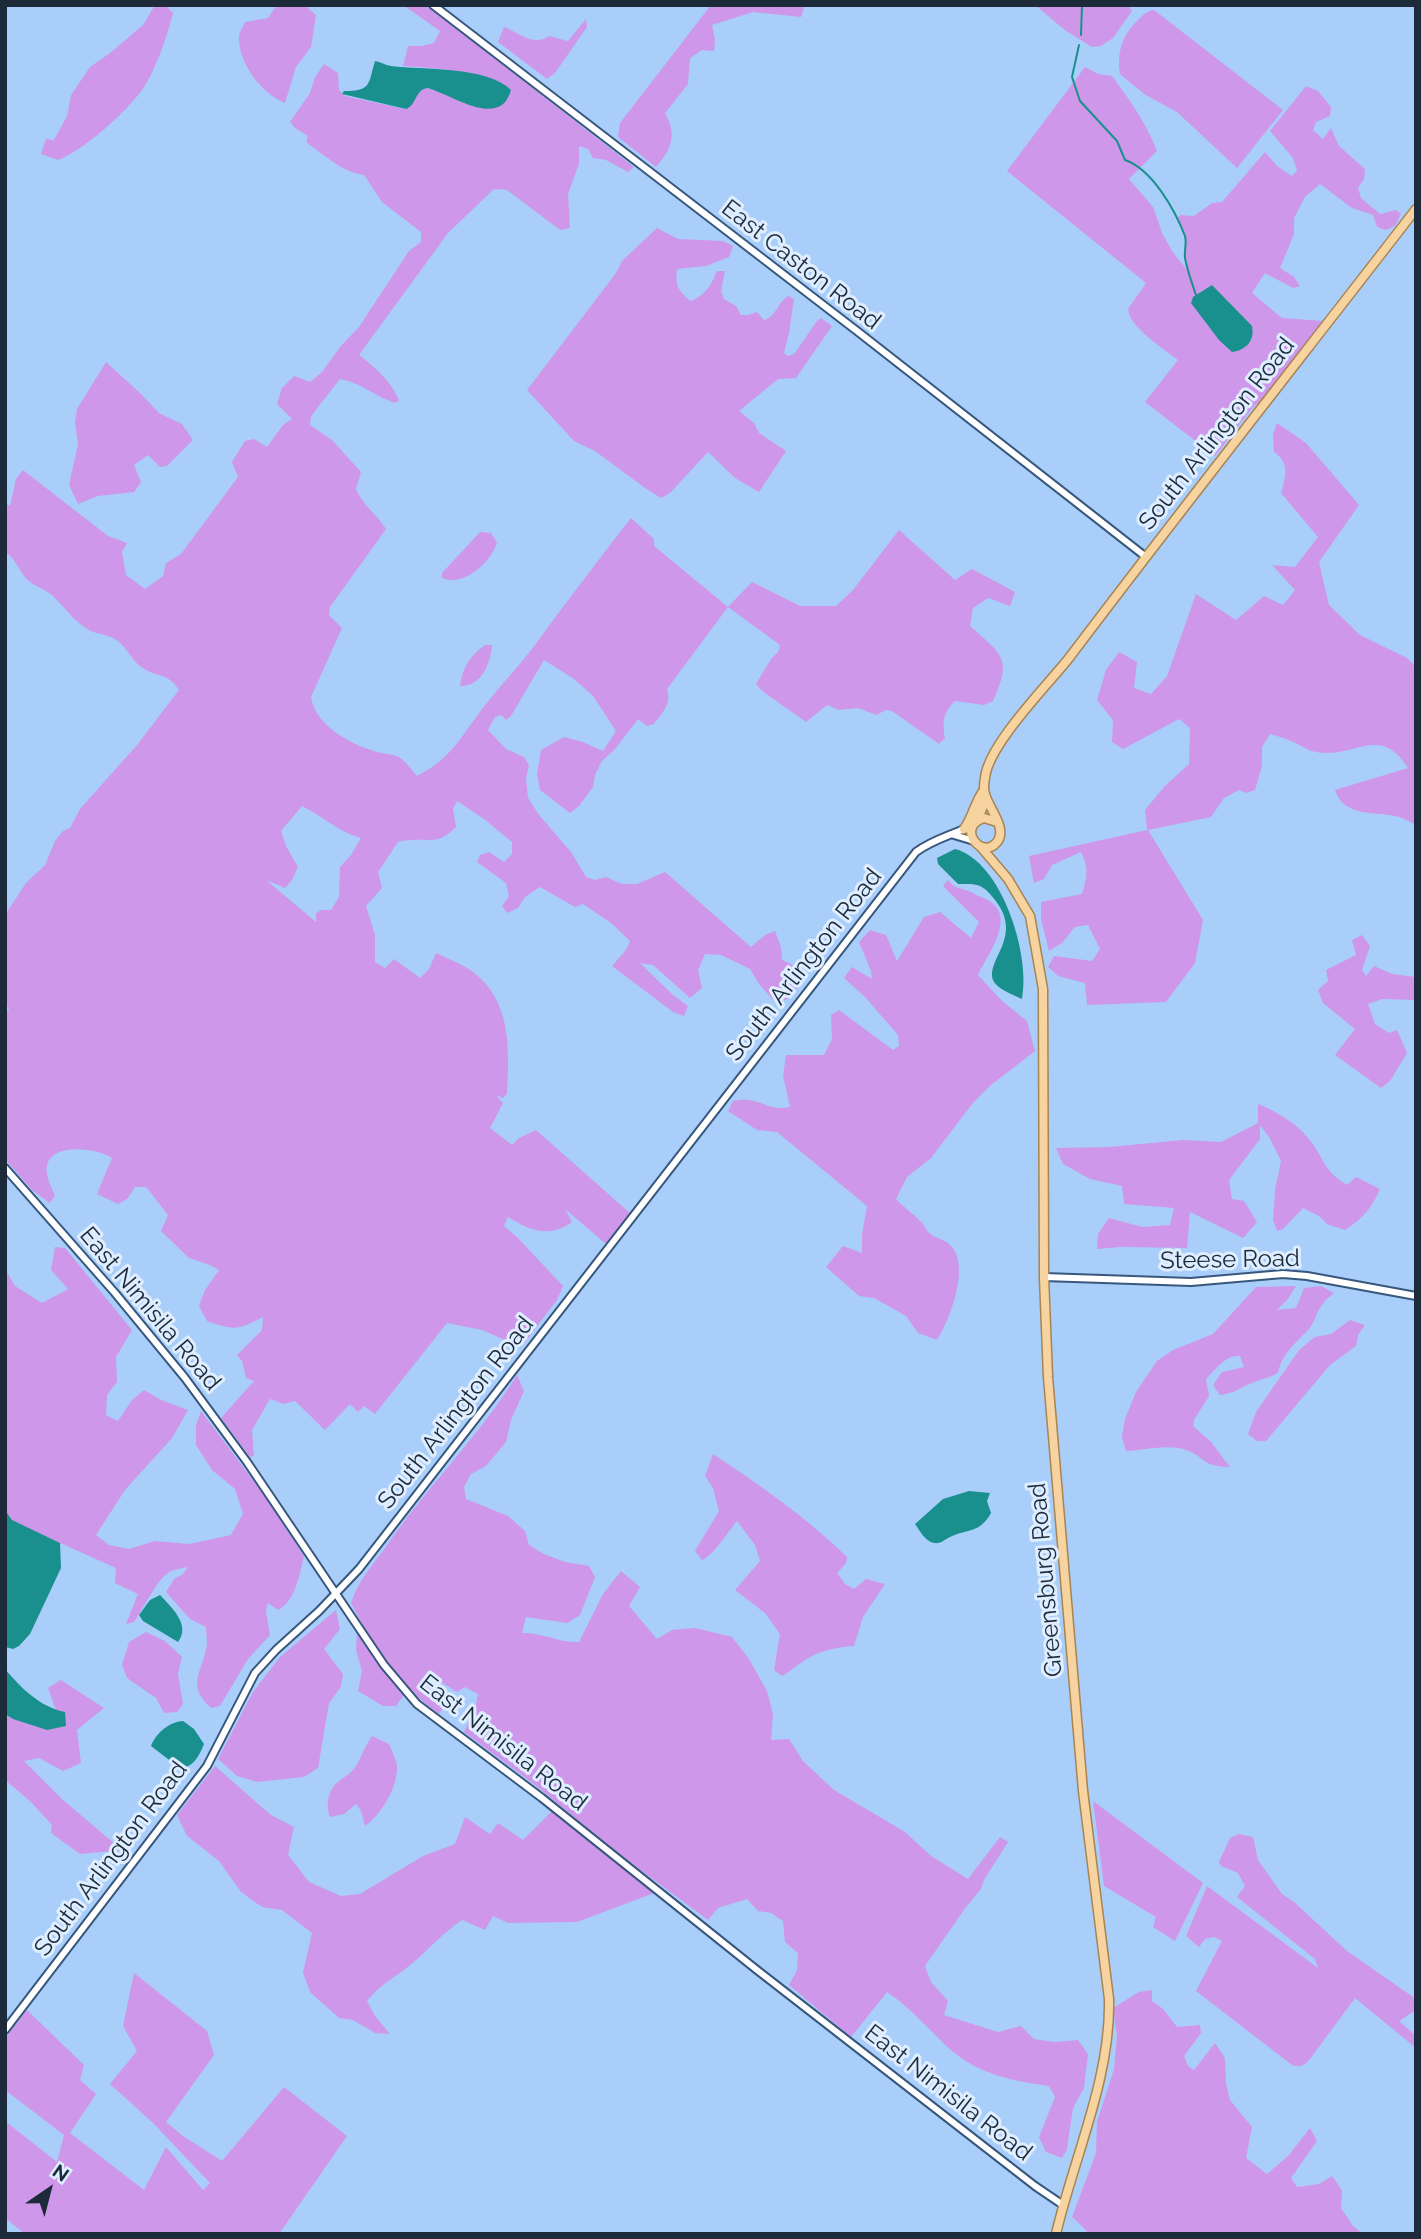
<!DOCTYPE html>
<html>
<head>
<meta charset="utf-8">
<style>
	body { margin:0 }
	#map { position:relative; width:1421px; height:2239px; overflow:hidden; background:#a9cefa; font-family:Raleway,sans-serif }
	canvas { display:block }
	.frame { position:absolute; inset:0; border:7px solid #1c2a3a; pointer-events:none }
	.north { position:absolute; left:14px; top:2155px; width:70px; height:70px; -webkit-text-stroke:5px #deedff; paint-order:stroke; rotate:35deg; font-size:19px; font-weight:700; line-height:28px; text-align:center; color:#1c2a3a }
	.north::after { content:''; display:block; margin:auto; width:24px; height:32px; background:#1c2a3a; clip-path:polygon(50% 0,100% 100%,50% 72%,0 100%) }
</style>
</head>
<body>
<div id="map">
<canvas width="1421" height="2239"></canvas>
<div class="frame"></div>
<div class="north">N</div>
</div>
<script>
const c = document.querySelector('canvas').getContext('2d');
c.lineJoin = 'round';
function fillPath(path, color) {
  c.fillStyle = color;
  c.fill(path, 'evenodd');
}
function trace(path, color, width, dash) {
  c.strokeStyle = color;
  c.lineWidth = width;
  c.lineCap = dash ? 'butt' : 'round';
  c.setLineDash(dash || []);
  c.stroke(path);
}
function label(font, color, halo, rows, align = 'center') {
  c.font = font + ' Raleway,sans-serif';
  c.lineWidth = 6;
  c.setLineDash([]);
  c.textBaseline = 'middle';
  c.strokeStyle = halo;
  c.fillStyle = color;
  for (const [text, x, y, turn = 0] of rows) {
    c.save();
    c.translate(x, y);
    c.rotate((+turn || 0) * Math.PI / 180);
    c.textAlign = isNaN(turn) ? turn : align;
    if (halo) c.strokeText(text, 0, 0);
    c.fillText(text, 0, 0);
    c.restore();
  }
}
const green = new Path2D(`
	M155,5H165L173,13C168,34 155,72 142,90C126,112 83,151 58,160L41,154L46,139L54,140L67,116L71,95L90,67L110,53L143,25Z
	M277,5H309L308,8L316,15L311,47L296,67L285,103C262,94 238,63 239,37C239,32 243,27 245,22L268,18Z
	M403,5H426L634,167L628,172L606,160L593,158L588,149L579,146V164L568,194L570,228L560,230L507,190L494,189L448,233L359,355C376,368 390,380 399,400L395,403C376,397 360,382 340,379L311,416L310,425L332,440L361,472L356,489C363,506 377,514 386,529L330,607L329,615L342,628L311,697C316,727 353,746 381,753C386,754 392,754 397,756C405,760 411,769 417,776C453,758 462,734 486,704C504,681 524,661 540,638C570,597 600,558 631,518L654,539V546L728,607L752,582L800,606H836L853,590L899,530L955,580L972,569L1015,592L1010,606L988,598L973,608L970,626C1002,655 1013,658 993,701L984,705L955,701C943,713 942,722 945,738L939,744L892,711L886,710L876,715L858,708L839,710L827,705L806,722L762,691L756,684L771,659L778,652L780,645L728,607L667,689C672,703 663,712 654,724L647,726L638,719L615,749L602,761L595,775L593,787L579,806L570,813L540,790L537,774L541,750L564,737L583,742L603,751L616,731L593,696L574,679L544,660L511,716L506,720L501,715L495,717L488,730L506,749L524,757L529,765L526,778L528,798L539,815L571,852L586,877L595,880L606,877L622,884H637L665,872L751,947L765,935L775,931L781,947L782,960L797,967L805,979L788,999L775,1002L759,984L750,969L721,955L705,954L698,970L702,988L690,998L653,965L640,963L672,994L688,1006L684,1016L673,1012L612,966L626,950L630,941L611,923L583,904L575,907L540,887L525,897L518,908L507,913L502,906L509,896L506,883L477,862L480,855L489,852L504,862L512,854V842L484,819L457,801L453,809L456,827C435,849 425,835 398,842L378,872L382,888L366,906L375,935V962L385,968L394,959L420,978L429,969L436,953C450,960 468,966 479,977C512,1007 509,1053 507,1094L503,1098L496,1095L503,1103L490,1128L512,1145L519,1138L536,1130L631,1214L606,1244L565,1209L572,1222C550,1238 530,1231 508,1217L504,1226L518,1238L563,1286L557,1300L521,1347L482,1330L447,1323L375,1414L364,1406L358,1412L350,1404L325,1430L295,1401L284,1404L270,1399L252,1430L254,1456L250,1457L221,1418L254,1381L246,1378L242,1361L237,1355L262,1330L263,1317C238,1330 235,1331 207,1321L199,1306L205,1290L219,1270L210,1265L189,1258L161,1231L168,1215L146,1187H135L127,1199L118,1204L97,1194L112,1158C95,1146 41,1142 47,1174C48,1181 52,1189 55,1195L50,1203L32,1190L5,1159V1013L9,1009L5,1003V915L26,883L45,865L55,841L63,831L70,828L80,809L137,745L179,690C168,672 157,678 143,668C130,660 128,646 113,638C102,633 92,634 83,626C71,618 63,605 52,595C45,589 36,587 29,581C19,573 17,559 5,552V503L10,506L16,479L23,470L108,536L127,543L122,552L126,575L145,589L163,576L166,563L181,554L238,477L232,462L245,441L254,439L267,447L283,425L292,419L277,404L282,388L294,376L310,382L322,372L341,346L359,327L409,251L421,242V232L382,202L364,175C342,172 324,155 306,142L308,136L295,128L290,122L310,93L315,77L324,64L338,73L339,90L345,96L405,109C413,102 416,90 427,88C449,92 500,129 511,90C477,72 441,68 403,66L408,46H422L434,43L440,31ZM302,806C323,816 338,832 361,838L351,855L340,867L339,897L331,910H321L316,913V922L266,880L285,888L292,880L298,867L286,846L281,831Z
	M711,5H805L801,17L753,12L712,25L715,39L714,51L702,50L690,58L688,84L665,113C677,134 672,149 656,167L618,137L620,123Z
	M1035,5H1128L1132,11L1113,38L1101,46L1092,47L1066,31Z
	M1154,10L1283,110L1237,168L1177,112L1144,94L1120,74C1117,54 1121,37 1136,22C1142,16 1146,11 1154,10Z
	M586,19L587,27L555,73L547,79L498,42L504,27C520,33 533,47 549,36L568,41Z
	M1085,67L1098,74L1112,76C1130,100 1146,123 1157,151L1129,179L1153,207L1163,235L1172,251L1188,271L1185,257L1186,239L1176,218L1181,215L1194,216L1212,203L1222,202L1265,152L1277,166L1292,176L1297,171L1293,158L1270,131L1306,86L1318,91L1331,107L1330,116L1316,122L1313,130L1323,139L1331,128L1339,146L1365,169L1364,179L1358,188L1361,198L1380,214L1396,210L1401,214L1395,226L1386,230L1377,227L1373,215L1352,208L1320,184L1305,197L1294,218V234L1280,268L1294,277L1300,286L1293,288L1265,273L1252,293L1282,318L1323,321L1266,398L1253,407L1215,456L1145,402L1178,360C1163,348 1130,328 1128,309L1146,283L1007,171Z
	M657,228L678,239L723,241L733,246L729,257L706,266L677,269C675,285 678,291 691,301C706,294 711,286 717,271H725L721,291L724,299L736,306L741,315H749L757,312L764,320C777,316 777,303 788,296L794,299L789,333L784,353L788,356L794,354L817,321L821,318L832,326L796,378L778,379L739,411L754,423L759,433L786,451L759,492L735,478L708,452L670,493L661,498L645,488L595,451L574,441L527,390L616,273L622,261Z
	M106,362L141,394L159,413L182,424L193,440L167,466L160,467L148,455L134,465L141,482L134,492L98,496L78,504L69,485L78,444L75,422L77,409Z
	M1277,423L1306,443L1359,505L1319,562L1329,605L1360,635L1407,658L1416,667V825C1407,820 1399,816 1389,815C1368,812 1343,815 1335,790L1408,768C1379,723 1356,759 1316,752C1307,751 1299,744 1291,741C1285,738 1277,736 1270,734L1262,747V766L1255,790L1247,793L1239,790L1224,798L1211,817L1148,830L1203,920L1195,963L1166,1002L1087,1005L1085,983L1058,976L1048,967L1054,956L1092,961L1100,949L1088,925L1075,927L1062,943L1049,951L1041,919V902L1082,894C1087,878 1089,867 1081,852L1052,865L1044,879L1034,883L1029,856L1147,830L1145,810L1165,786L1189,764L1190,728L1179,719L1123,749L1112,742L1113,720L1097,700L1106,670L1119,652L1137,662L1134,688L1151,694L1167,676L1196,594L1236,620L1264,596L1283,605L1295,590L1272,565L1295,567L1318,537L1281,493C1286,476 1290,463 1274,452L1273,434Z
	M480,532L491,533L497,543C490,563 464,587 442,578V573Z
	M485,645H492C490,665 482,686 460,686C463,667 469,657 485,645Z
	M948,880C956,890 960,887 971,892C977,896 985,898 991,902C1015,919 988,954 978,975L1001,1000L1027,1021L1035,1051L991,1085L972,1104L931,1158L907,1177L896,1199C903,1207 913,1213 920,1221C924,1224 926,1230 930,1234C935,1238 944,1239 949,1244C972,1263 950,1320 937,1340L918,1333L906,1316L874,1298L859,1296L826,1267L843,1246L862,1253V1234L867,1206L777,1132L757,1130L728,1111L733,1101C759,1095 766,1112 790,1107L783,1076L786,1055H824L832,1039L831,1015L839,1010L893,1050L899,1046L898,1035L865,997L844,978L852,967L872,979L871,971L859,942L870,930L886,935L897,961L924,917L940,912L971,938L979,922L943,886Z
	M1362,935L1370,946L1362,970L1366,976L1374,966L1392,974L1416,977V1000L1382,999L1368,1004L1375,1024L1389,1033L1397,1030L1407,1053L1390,1081L1381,1088L1335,1055L1355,1029L1323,1003L1318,990L1328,981L1326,970L1356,955L1352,940Z
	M1258,1104C1276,1111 1296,1123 1308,1138C1326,1159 1320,1168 1347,1185L1356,1177L1380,1189C1372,1208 1362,1219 1345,1230L1327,1224L1319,1216L1303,1208L1283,1229L1277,1231L1273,1220L1275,1190L1281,1161L1269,1137L1260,1125V1139L1229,1180L1232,1199L1244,1201L1257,1222L1243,1238L1190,1212L1187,1248L1121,1247L1097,1249L1098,1234L1109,1218L1142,1227L1170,1225L1174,1208L1124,1204L1122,1186L1090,1179L1063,1164L1056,1148L1109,1147L1183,1140L1221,1142L1258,1123Z
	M55,1247L65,1248L132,1330L116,1357L117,1382L107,1395L106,1415L118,1421L132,1400L144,1390L161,1400L188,1410L172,1438L125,1490L96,1535L109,1545L129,1549L155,1541L189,1544L231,1535L243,1514L235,1489L212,1470L196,1445V1425L201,1411L261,1491L304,1556C300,1574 295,1602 278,1610L268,1603L266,1611L270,1635L248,1659L220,1706L211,1708C185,1684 203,1672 207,1644C207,1639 206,1632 206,1627L190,1619L166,1592L175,1578L182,1575L188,1567C183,1568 176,1569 171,1571C157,1578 144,1608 134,1622L126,1624L138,1594L115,1583L116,1568L13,1522L5,1510V1269L15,1286L42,1303L68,1289L51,1270Z
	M1296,1286L1288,1299L1277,1310L1296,1308L1304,1288L1321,1286L1334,1293C1330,1296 1325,1300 1322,1305C1316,1312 1315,1322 1309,1329C1296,1343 1282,1353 1278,1373C1271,1377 1265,1378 1257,1381C1241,1386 1240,1392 1220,1395L1213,1385L1222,1372L1244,1367L1240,1356C1225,1355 1216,1369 1206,1379L1209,1396L1194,1420L1193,1426L1211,1442L1230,1467C1203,1466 1209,1461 1189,1451C1171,1443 1144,1450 1126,1451L1122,1437L1125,1419L1136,1392L1157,1361L1173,1350L1213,1334L1256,1287Z
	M1350,1320L1365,1325L1358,1335L1356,1346L1330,1365L1266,1441H1257L1248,1434L1256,1412L1299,1350L1315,1337L1331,1334Z
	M517,1375L524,1391L511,1420L506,1442L486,1466L471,1474L464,1487L466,1499L508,1516L525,1531L529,1545L544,1554L565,1562L589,1566L595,1577L580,1615L567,1623L526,1617L522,1633C542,1632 559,1643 579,1642L603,1594L621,1571L640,1587L629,1606L657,1639L672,1630L695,1628L732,1637L749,1659L767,1691L773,1714L771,1740L789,1739L803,1761L834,1790L905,1832L931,1856L968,1879L1000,1837L1008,1842L984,1880L981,1889L966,1907L925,1966L931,1982L948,2001L944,2015L998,2032L1021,2026L1034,2039L1054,2042L1078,2040L1088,2054L1084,2088L1073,2108L1067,2149L1062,2158L1046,2152L1039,2137L1055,2097L1049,2086C1013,2081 981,2075 952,2051C930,2031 912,2009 887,1992L851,2037L789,1985L797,1970L798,1953L785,1942L783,1921L771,1913L758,1911L747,1899L718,1908L708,1920L623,1857L535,1785L464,1732L475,1709L478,1694L465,1687L457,1692L436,1679L430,1687L445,1705L439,1714C400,1686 373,1646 351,1603C358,1580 374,1564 387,1545C428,1486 480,1435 517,1375Z
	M713,1454C760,1485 806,1517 847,1557L846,1563L837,1573L845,1584L854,1589L866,1579L885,1584L863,1617L854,1646C836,1647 816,1651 801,1663C794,1667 790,1672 782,1676L774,1670L780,1634L765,1613L735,1590L760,1561L755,1545L737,1521C727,1533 715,1554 702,1560L695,1551L719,1511L713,1488L705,1476Z
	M336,1610L340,1629L324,1649L343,1674L341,1687L329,1703L318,1768L304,1777L257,1782L237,1776L218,1759L253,1692L280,1657Z
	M146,1632L165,1641L182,1657L178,1674L183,1704L177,1712L164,1713L156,1698L127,1678L122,1665L129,1642Z
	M357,1633L404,1695L396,1706H383L358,1691L362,1671L356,1650Z
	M61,1680L104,1708L77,1730L81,1763L63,1771L39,1758L24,1761L63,1800L122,1850L80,1854L51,1833L52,1825L30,1801L5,1780V1714L13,1719L56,1710L48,1688Z
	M372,1736L389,1744C392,1751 396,1759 397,1766C398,1787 381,1815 365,1826L361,1811L356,1804L344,1814L330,1817C325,1805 328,1789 339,1781C345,1776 351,1774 356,1766C362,1756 365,1746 372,1736Z
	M215,1766L271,1815L294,1827L288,1855L309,1882L341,1896L360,1894L423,1856L455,1844L465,1817L490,1834L498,1823L523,1840L552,1811L654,1893L577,1922L508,1923L493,1916L485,1930L462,1920C441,1934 425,1954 404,1970C390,1980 378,1987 367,2001L375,2016L390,2034L375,2033L353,2020L339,2018L310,1992L303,1973L312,1933L282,1910L262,1907L241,1892L219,1861L187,1836L177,1815Z
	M1093,1801L1203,1883L1175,1941L1153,1927L1156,1917L1104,1886Z
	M1239,1834L1253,1837L1258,1860L1282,1894L1294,1902L1347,1951L1416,1999V2010L1399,2021L1416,2036V2048L1355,1998L1310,2059C1305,2065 1300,2068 1292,2065L1196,1991L1222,1941L1214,1937L1205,1939L1199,1947L1186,1936L1207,1886L1318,1968L1315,1959L1237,1897L1245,1886L1238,1873L1221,1866L1219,1862L1230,1838Z
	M134,1973L207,2031L214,2055L166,2122L183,2136L222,2161L284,2087L347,2136L279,2234H25L5,2218V2121L57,2162L64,2135L5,2090V2038L27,2010L84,2065L80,2080L96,2094L70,2133L144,2190L166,2147L203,2190L210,2183L153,2123L110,2084L137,2051L123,2026Z
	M1152,1990V2001L1163,2009L1177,2027L1200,2025L1201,2033L1184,2056L1188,2066L1194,2070L1215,2043L1225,2058L1226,2083L1230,2100L1252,2127L1246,2158L1267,2174L1289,2155L1310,2128L1317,2141L1291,2178L1297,2187L1319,2184L1332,2176L1342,2190L1341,2208L1353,2226L1363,2234H1087L1086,2230L1072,2217L1096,2153L1097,2122L1114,2069L1117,2036L1113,2008L1139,1992Z`);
const water = new Path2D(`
	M375,61C381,62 385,65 391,66C423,70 487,66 511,90C500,131 450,93 427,88C414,91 417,105 406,109L342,94L344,91C372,91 368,84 375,61Z
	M1212,285L1252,326C1255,341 1246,350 1232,352L1219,340L1191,303L1193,297Z
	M955,849C1002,861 1031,956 1022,999C1014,995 999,990 994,982C983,961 1025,938 995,900C982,883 977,884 958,884L938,864L937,858Z
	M969,1491L990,1493L987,1501L991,1513C979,1534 969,1528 950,1537C944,1540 941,1544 934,1543C925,1541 920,1531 915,1524L943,1499Z
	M5,1510L12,1520L60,1543L61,1568L30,1634L19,1646L13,1649L5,1647Z
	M160,1595C172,1608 191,1625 178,1642L143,1621L139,1615L150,1600Z
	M5,1669C21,1688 40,1707 65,1712L66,1726L47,1730L13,1719L5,1714Z
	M183,1721L194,1729L204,1744C199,1756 194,1766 181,1769L151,1746C156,1733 169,1722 183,1721Z`);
const stream = new Path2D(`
	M1081,35L1082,5
	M1079,45L1072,77L1080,101L1117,141L1125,160C1152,169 1175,210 1185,236C1187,243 1184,250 1185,258C1187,270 1192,283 1196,295`);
const minor = new Path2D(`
	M433,5L857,331L1146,557
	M954,835L974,841
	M5,1168L115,1293L185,1378L247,1462L384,1665L417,1704L542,1798L757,1970L1035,2186L1063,2205
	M1044,1277L1191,1282L1283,1274L1307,1276L1416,1296
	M5,2030L207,1766L255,1673L276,1650L319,1611L359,1569L916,852C932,840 949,836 966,828`);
const major = new Path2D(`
	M977,821L986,799
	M997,822L984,818C955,827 982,861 997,842C1008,829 988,807 985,794C983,788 984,783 985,778C988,745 1047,686 1069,658C1183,507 1300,359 1416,209
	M964,829C973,817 975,801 984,790
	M980,846L1008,879L1030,916L1043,989L1044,1277L1048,1377L1083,1791L1109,1999C1111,2078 1074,2157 1056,2234`);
const streetNames = [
	["East Caston Road",801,265,38],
	["South Arlington Road",1217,434,-52],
	["South Arlington Road",804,965,-52],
	["Steese Road",1230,1260,-1],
	["East Nimisila Road",150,1309,50],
	["South Arlington Road",456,1413,-52],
	["Greensburg Road",1046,1580,-95],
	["East Nimisila Road",503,1743,38],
	["South Arlington Road",111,1859,-53],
	["East Nimisila Road",948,2093,38]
];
fillPath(green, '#ce97ea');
fillPath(water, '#19908e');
trace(stream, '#19908e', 2);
trace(minor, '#37577d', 10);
trace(major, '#a78453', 11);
trace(minor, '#fff', 6);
trace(major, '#f7d3a0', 8);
label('24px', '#1c2a3a', '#deedff', streetNames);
</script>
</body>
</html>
